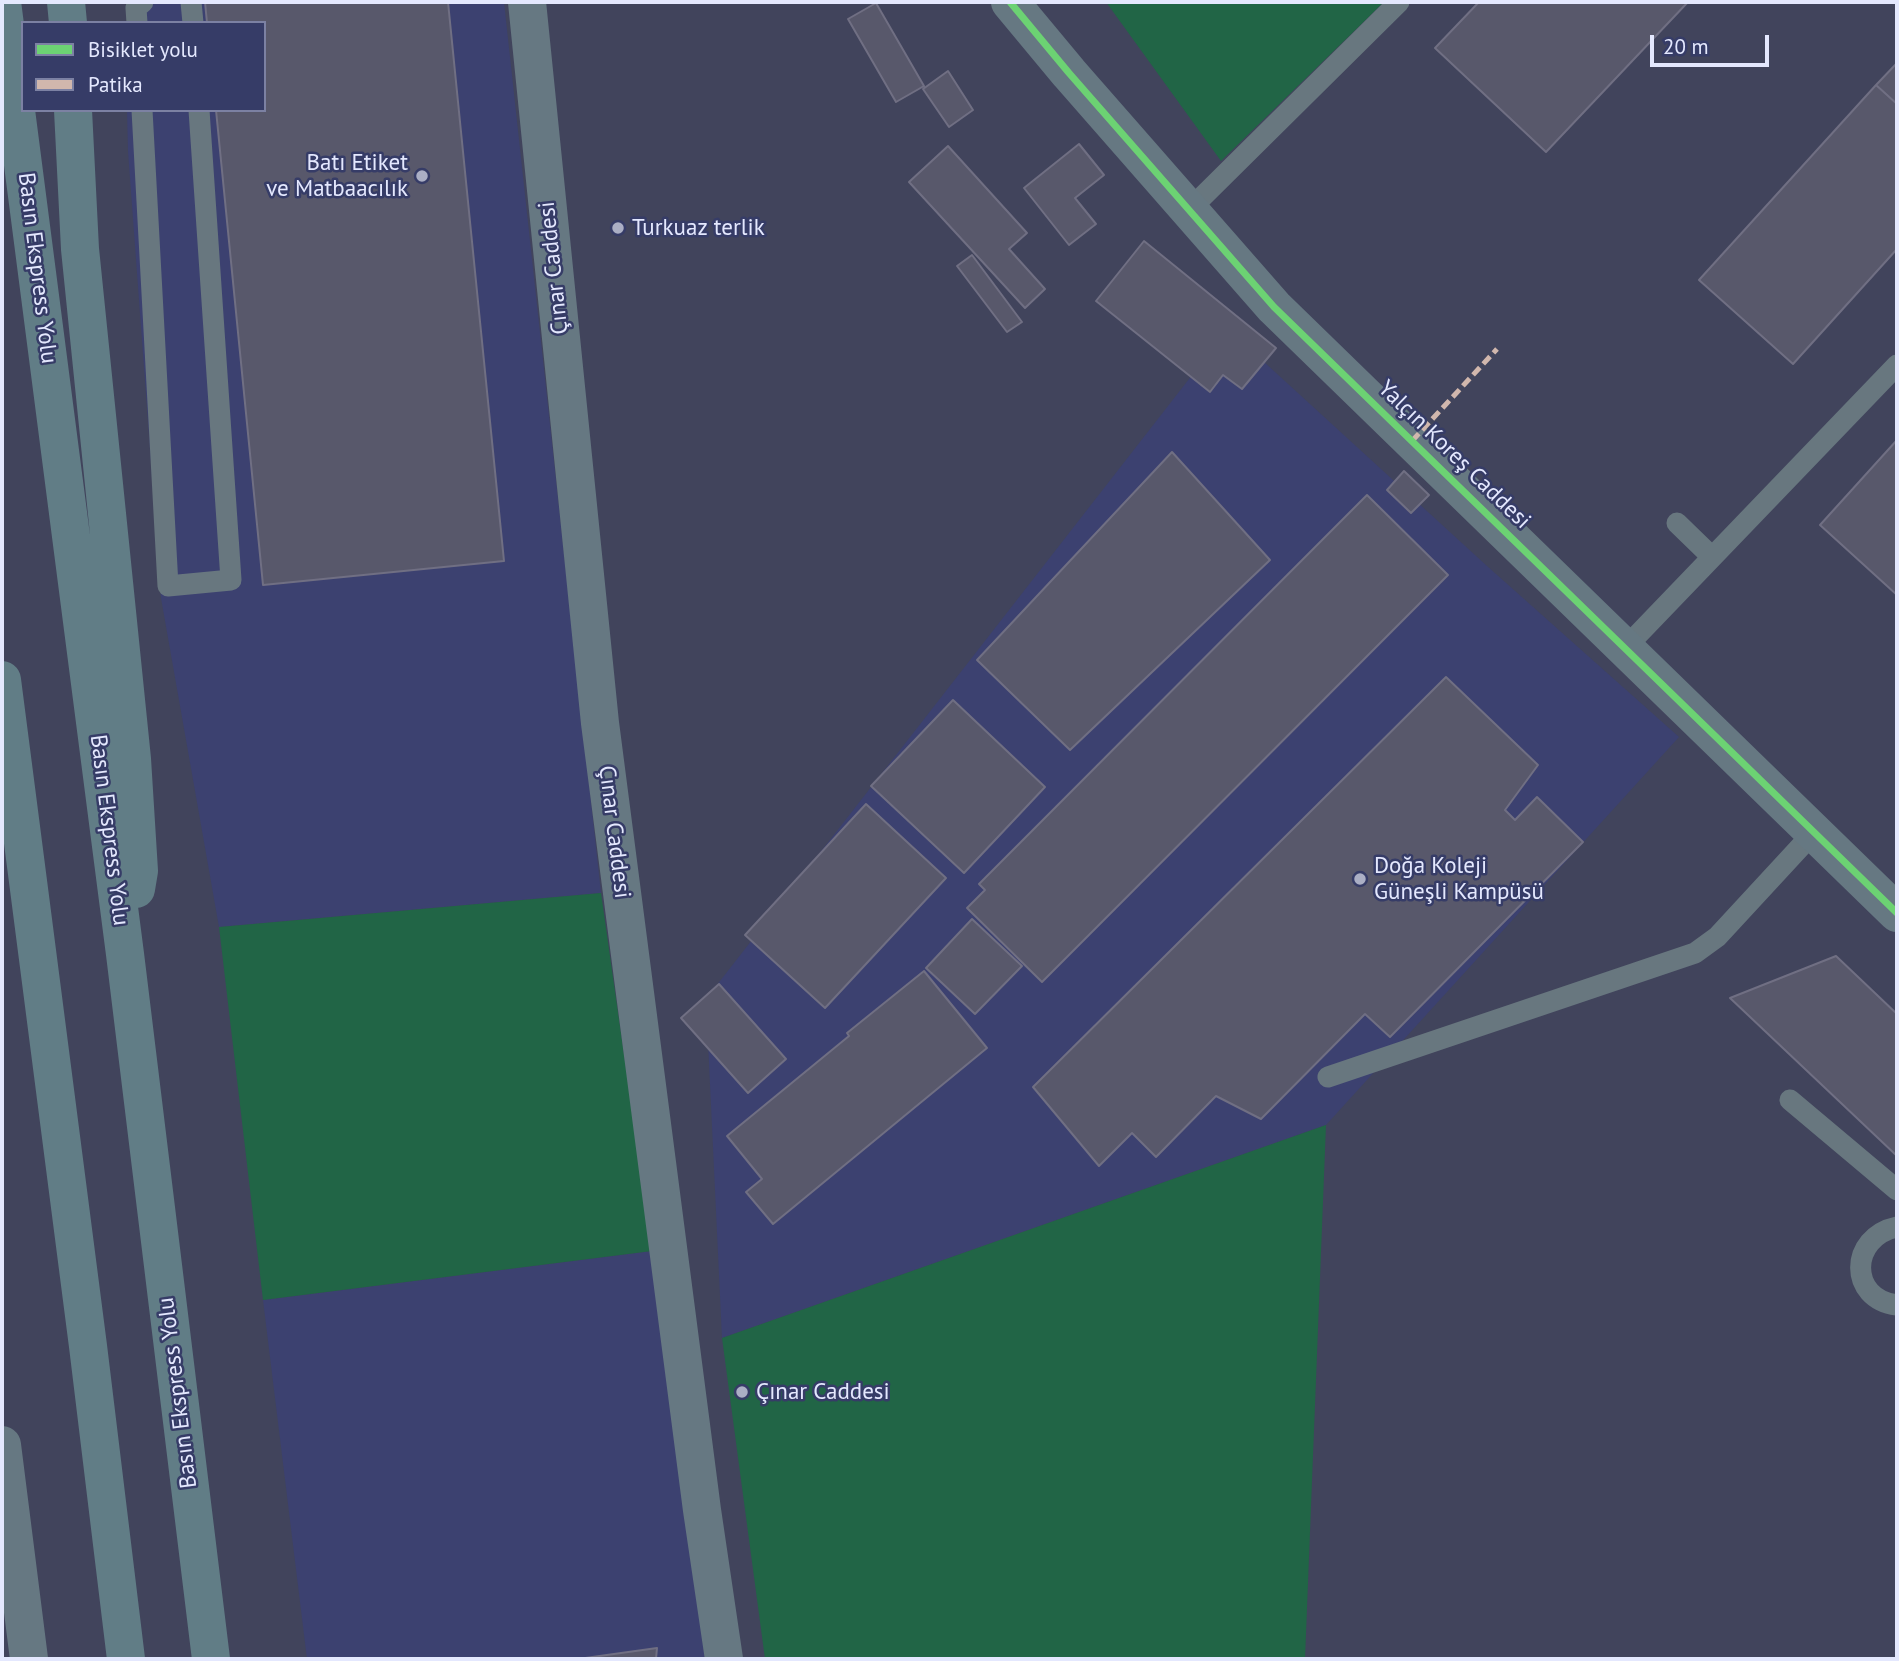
<!DOCTYPE html>
<html>
<head>
<meta charset="utf-8">
<style>
	body { margin:0 }
	#map { position:relative; width:1899px; height:1661px; overflow:hidden; background:#41445c; font-family:"PT Sans",sans-serif }
	canvas { display:block }
	.frame { position:absolute; inset:0; border:4px solid #e4e8fe; pointer-events:none }
	.legend { position:absolute; left:21px; top:21px; width:245px; height:91px; box-sizing:border-box; background:#363c67; border:2px solid #7c81a3; margin:0; padding:9px 12px; list-style:none; font-size:21px; color:#e4e8fe }
	.legend li { display:flex; align-items:center; gap:14px; height:35px }
	.legend b { width:35px; border:2px solid #7c81a3 }
	.scale { position:absolute; left:1650px; top:35px; width:119px; height:32px; box-sizing:border-box; border:4px solid #e4e8fe; border-top:0; padding-left:9px; font-size:21px; line-height:24px; white-space:nowrap; color:#e4e8fe; -webkit-text-stroke:5px #363c67; paint-order:stroke }
</style>
</head>
<body>
<div id="map">
<canvas width="1899" height="1661"></canvas>
<div class="frame"></div>
<ul class="legend">
<li><b style="height:9px;background:#6cd273"></b>Bisiklet yolu</li>
<li><b style="height:9px;background:#d1b7ad"></b>Patika</li>
</ul>
<div class="scale">20 m</div>
</div>
<script>
const c = document.querySelector('canvas').getContext('2d');
c.lineJoin = 'round';
function fillPath(path, color) {
  c.fillStyle = color;
  c.fill(path, 'evenodd');
}
function trace(path, color, width, dash) {
  c.strokeStyle = color;
  c.lineWidth = width;
  c.lineCap = dash ? 'butt' : 'round';
  c.setLineDash(dash || []);
  c.stroke(path);
}
function label(font, color, halo, rows, align = 'center') {
  c.font = font + ' "PT Sans",sans-serif';
  c.lineWidth = 5;
  c.setLineDash([]);
  c.textBaseline = 'middle';
  c.strokeStyle = halo;
  c.fillStyle = color;
  for (const [text, x, y, turn = 0] of rows) {
    c.save();
    c.translate(x, y);
    c.rotate((+turn || 0) * Math.PI / 180);
    c.textAlign = isNaN(turn) ? turn : align;
    if (halo) c.strokeText(text, 0, 0);
    c.fillText(text, 0, 0);
    c.restore();
  }
}
const built = new Path2D(`
	M127,2H504L601,893L219,927L161,598L128,151L127,110H264V23H127Z
	M1228,329L1487,566L1679,737L1326,1125L722,1338L706,999Z
	M652,1251L705,1659H307L263,1300Z`);
const green = new Path2D(`
	M1106,2H1384L1221,161Z
	M601,893L652,1251L263,1300L219,927Z
	M1326,1125L1305,1659H765L722,1338Z`);
const building = new Path2D(`
	M205,2H448L504,561L263,585L216,110H264V23H207Z
	M1479,2H1688L1546,152L1435,48Z
	M876,3L924,86L896,102L848,19Z
	M1897,63V104L1876,85Z
	M948,71L973,110L949,127L923,89Z
	M1876,85L1897,104V249L1793,364L1699,280Z
	M1079,144L1104,175L1075,198L1096,224L1069,245L1024,188Z
	M948,146L1027,233L1009,249L1045,289L1025,308L909,182Z
	M1144,241L1276,348L1242,389L1223,375L1210,392L1096,301Z
	M972,255L1022,322L1007,332L957,266Z
	M1897,440V595L1820,525Z
	M1172,452L1270,560L1070,750L977,660Z
	M1404,471L1429,495L1411,513L1387,490Z
	M1367,495L1448,575L1042,982L967,908L985,890L979,884Z
	M1446,677L1538,765L1505,810L1515,820L1537,797L1583,842L1390,1037L1365,1014L1261,1119L1216,1096L1156,1157L1132,1133L1099,1166L1033,1087Z
	M953,700L1045,787L964,873L871,786Z
	M866,804L946,878L825,1008L745,935Z
	M972,919L1022,966L975,1014L926,968Z
	M1836,956L1897,1014V1156L1730,998Z
	M924,971L987,1048L773,1224L746,1192L762,1179L727,1136L849,1036L847,1033Z
	M719,984L786,1059L748,1093L681,1018Z
	M657,1648L656,1659H578Z`);
const lane = new Path2D(`
	M191,2L193,23
	M137,23L136,8L143,2
	M142,110L168,586L231,580L199,110
	M1189,210L1399,2
	M1677,523L1712,557
	M1625,648L1897,365
	M1328,1077L1695,953L1717,937L1814,832
	M1790,1100L1897,1190
	M1897,1227C1849,1237 1848,1299 1897,1305`);
const secondary = new Path2D(`
	M527,2L600,723L702,1510L724,1659
	M1010,2L1069,73L1274,307L1897,913
	M2,1445L29,1659`);
const highway = new Path2D(`
	M2,2L125,954L211,1659
	M66,2L68,23
	M73,110L80,249L132,759L139,871L136,889
	M2,680L88,1346L126,1659`);
const quiet = new Path2D(`
	M1412,441L1497,349`);
const cycleway = new Path2D(`
	M1010,2L1069,73L1274,307L1897,913`);
const markers = [
	[422,176,7,"#abafc5"],
	[618,228,7,"#abafc5"],
	[1360,879,7,"#abafc5"],
	[742,1392,7,"#abafc5"]
];
const poiNames = [
	["Batı Etiket",408,163,"right"],
	["ve Matbaacılık",408,189,"right"],
	["Turkuaz terlik",632,228],
	["Doğa Koleji",1374,866],
	["Güneşli Kampüsü",1374,892],
	["Çınar Caddesi",756,1392]
];
const streetNames = [
	["Basın Ekspress Yolu",37,268,83],
	["Çınar Caddesi",554,268,-96],
	["Yalçın Koreş Caddesi",1454,455,44],
	["Basın Ekspress Yolu",109,830,83],
	["Çınar Caddesi",614,832,83],
	["Basın Ekspress Yolu",178,1393,-97]
];
fillPath(built, '#3c4170');
fillPath(green, '#216546');
fillPath(building, '#58586b');
trace(building, '#706f83', 2);
trace(lane, '#68777f', 21);
trace(secondary, '#667882', 38);
trace(highway, '#617d86', 38);
trace(quiet, '#d1b7ad', 5, [10, 5]);
trace(cycleway, '#6cd273', 7);
for (const [x, y, r, color] of markers) {
  const dot = new Path2D();
  dot.arc(x, y, r, 0, 2 * Math.PI);
  c.fillStyle = color;
  c.fill(dot);
  trace(dot, '#363c67', 2.5);
}
label('23px', '#e4e8fe', '#363c67', poiNames, 'left');
label('23px', '#e4e8fe', '#363c67', streetNames);
</script>
</body>
</html>
